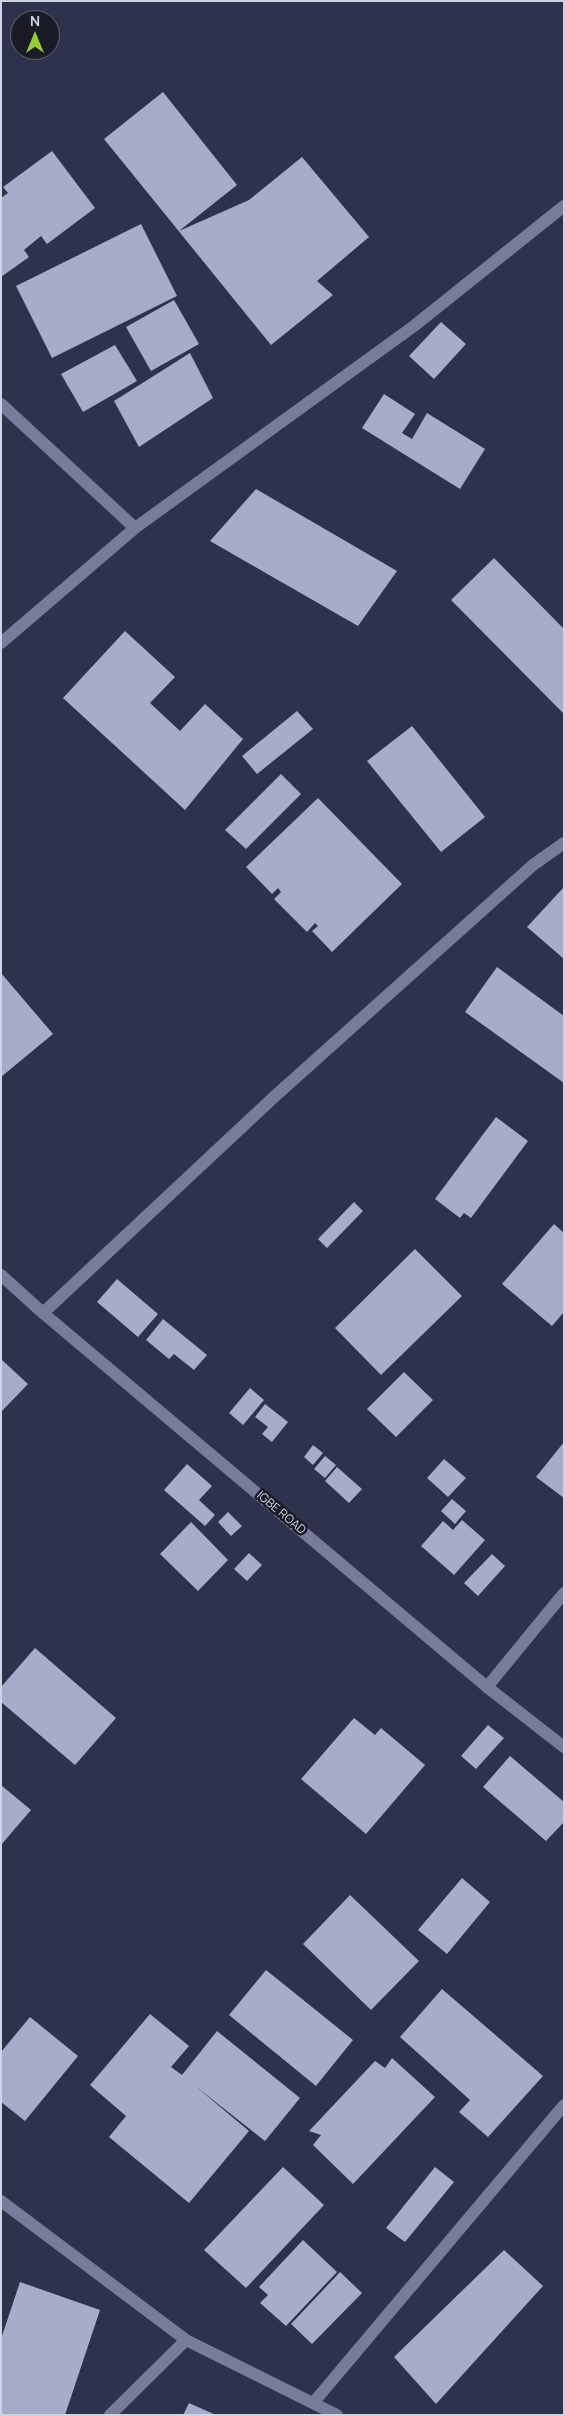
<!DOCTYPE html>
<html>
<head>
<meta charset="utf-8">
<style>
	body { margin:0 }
	#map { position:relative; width:565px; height:2416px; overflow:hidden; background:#2f324c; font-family:Manrope,sans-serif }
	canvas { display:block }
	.frame { position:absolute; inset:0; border:2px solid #d0d3e4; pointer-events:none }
	.north { position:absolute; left:10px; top:10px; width:50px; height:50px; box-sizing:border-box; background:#1a1b27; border:1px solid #636573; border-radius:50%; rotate:0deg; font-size:14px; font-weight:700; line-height:20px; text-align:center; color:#d0d3e4 }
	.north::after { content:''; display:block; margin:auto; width:18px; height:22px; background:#96cc39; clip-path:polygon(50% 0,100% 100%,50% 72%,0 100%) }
</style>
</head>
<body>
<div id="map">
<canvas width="565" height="2416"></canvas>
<div class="frame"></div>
<div class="north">N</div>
</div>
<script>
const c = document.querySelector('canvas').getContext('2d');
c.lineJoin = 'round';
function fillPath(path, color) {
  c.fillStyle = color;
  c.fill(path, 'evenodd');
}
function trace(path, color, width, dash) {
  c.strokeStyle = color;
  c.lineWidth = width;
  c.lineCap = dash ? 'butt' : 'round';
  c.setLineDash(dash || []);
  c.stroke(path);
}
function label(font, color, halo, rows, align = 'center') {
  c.font = font + ' Manrope,sans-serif';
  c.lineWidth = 5;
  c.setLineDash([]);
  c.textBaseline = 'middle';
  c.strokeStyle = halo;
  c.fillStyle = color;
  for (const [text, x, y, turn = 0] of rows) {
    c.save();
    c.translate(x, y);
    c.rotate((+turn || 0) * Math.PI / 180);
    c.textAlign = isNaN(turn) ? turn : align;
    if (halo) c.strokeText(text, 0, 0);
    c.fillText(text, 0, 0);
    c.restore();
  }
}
const building = new Path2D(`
	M163,92L237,185L179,231L249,200L302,157L369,237L317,281L333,295L271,345L104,139Z
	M52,151L95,208L47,244L41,236L24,250L29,257L1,277V198L8,193L3,187Z
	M141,224L177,296L52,358L16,286Z
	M174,300L199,344L151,371L126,327Z
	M441,322L466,344L434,379L409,356Z
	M115,345L137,381L83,412L61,374Z
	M190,353L213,398L139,447L114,401Z
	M384,394L415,414L402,433L412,439L427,413L485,449L460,489L362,428Z
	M256,489L397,571L358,626L210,541Z
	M494,558L564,629V714L451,600Z
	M125,631L175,677L150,703L180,731L205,704L243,739L185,810L63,698Z
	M297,711L313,729L257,774L242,756Z
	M412,726L485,817L441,852L367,761Z
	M281,774L301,794L246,849L225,830Z
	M318,798L402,884L332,952L312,931L318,926L315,923L307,932L274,899L281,892L278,888L272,894L246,867Z
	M564,887V959L527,927Z
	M497,967L564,1016V1083L465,1012Z
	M1,973L53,1034L1,1077Z
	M496,1117L528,1141L471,1218L464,1213L460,1218L435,1199Z
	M354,1202L363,1211L327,1248L318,1239Z
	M554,1224L564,1233V1312L552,1326L502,1284Z
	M415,1249L462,1296L381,1375L335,1328Z
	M117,1279L158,1314L138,1337L97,1302Z
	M163,1319L207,1355L194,1370L174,1354L169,1359L146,1340Z
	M1,1359L28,1384L1,1412Z
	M404,1372L433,1400L396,1437L367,1409Z
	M250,1388L264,1400L243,1425L229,1413Z
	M265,1404L288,1422L272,1442L262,1434L268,1427L255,1417Z
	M564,1442V1498L536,1477Z
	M313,1445L323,1453L313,1465L304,1457Z
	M325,1456L336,1465L325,1478L314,1469Z
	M444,1459L466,1478L448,1497L427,1478Z
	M187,1464L212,1486L199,1500L215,1515L205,1526L164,1490Z
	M337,1467L362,1489L349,1503L325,1481Z
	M452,1499L466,1511L455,1524L441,1511Z
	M228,1512L242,1526L231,1536L218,1522Z
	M462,1520L485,1540L454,1575L421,1546L443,1521L453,1530Z
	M191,1522L228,1560L198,1591L160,1554Z
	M249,1553L262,1565L247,1581L234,1569Z
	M492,1554L505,1566L478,1596L464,1583Z
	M35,1648L116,1718L75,1765L1,1702V1687Z
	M354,1718L375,1735L381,1728L425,1765L366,1834L301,1779Z
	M488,1725L504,1738L476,1769L461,1756Z
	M510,1756L564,1802V1822L546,1841L483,1787Z
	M1,1785L31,1810L1,1845Z
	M462,1878L490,1902L447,1954L418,1930Z
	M350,1895L419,1961L371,2010L303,1944Z
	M266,1970L353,2040L316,2086L229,2015Z
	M442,1989L543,2076L488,2137L459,2112L470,2100L400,2037Z
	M150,2014L189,2046L171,2067L182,2075L217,2031L300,2098L265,2141L194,2085L249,2131L189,2203L109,2137L126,2116L90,2085Z
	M30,2017L78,2056L25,2121L1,2102V2052Z
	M392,2058L435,2097L353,2184L313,2145L321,2135L309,2131L375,2061L385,2068Z
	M283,2167L324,2205L246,2288L204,2250Z
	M435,2167L454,2182L405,2242L386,2228Z
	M303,2240L337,2272L286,2326L260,2303L268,2295L259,2287Z
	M504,2250L543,2286L436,2404L394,2357Z
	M340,2272L362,2293L312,2344L291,2324Z
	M20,2282L100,2310L65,2415H1V2339Z
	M189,2403L216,2415H183Z`);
const street = new Path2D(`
	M1,404L135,528
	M1,643L135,528L414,326L564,206
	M43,1313L274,1097L533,865L564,843
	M487,1687L564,1593
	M1,2201L186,2340L337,2415
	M314,2402L564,2105
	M110,2415L186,2340`);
const secondary = new Path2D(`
	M1,1275L43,1313L487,1687L564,1747`);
const streetNames = [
	["IGBE ROAD",281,1513,40]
];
fillPath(building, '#a7accb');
trace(street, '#787c9a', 12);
trace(secondary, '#787c9a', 12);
label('12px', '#d0d3e4', '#1a1b27', streetNames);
</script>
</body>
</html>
